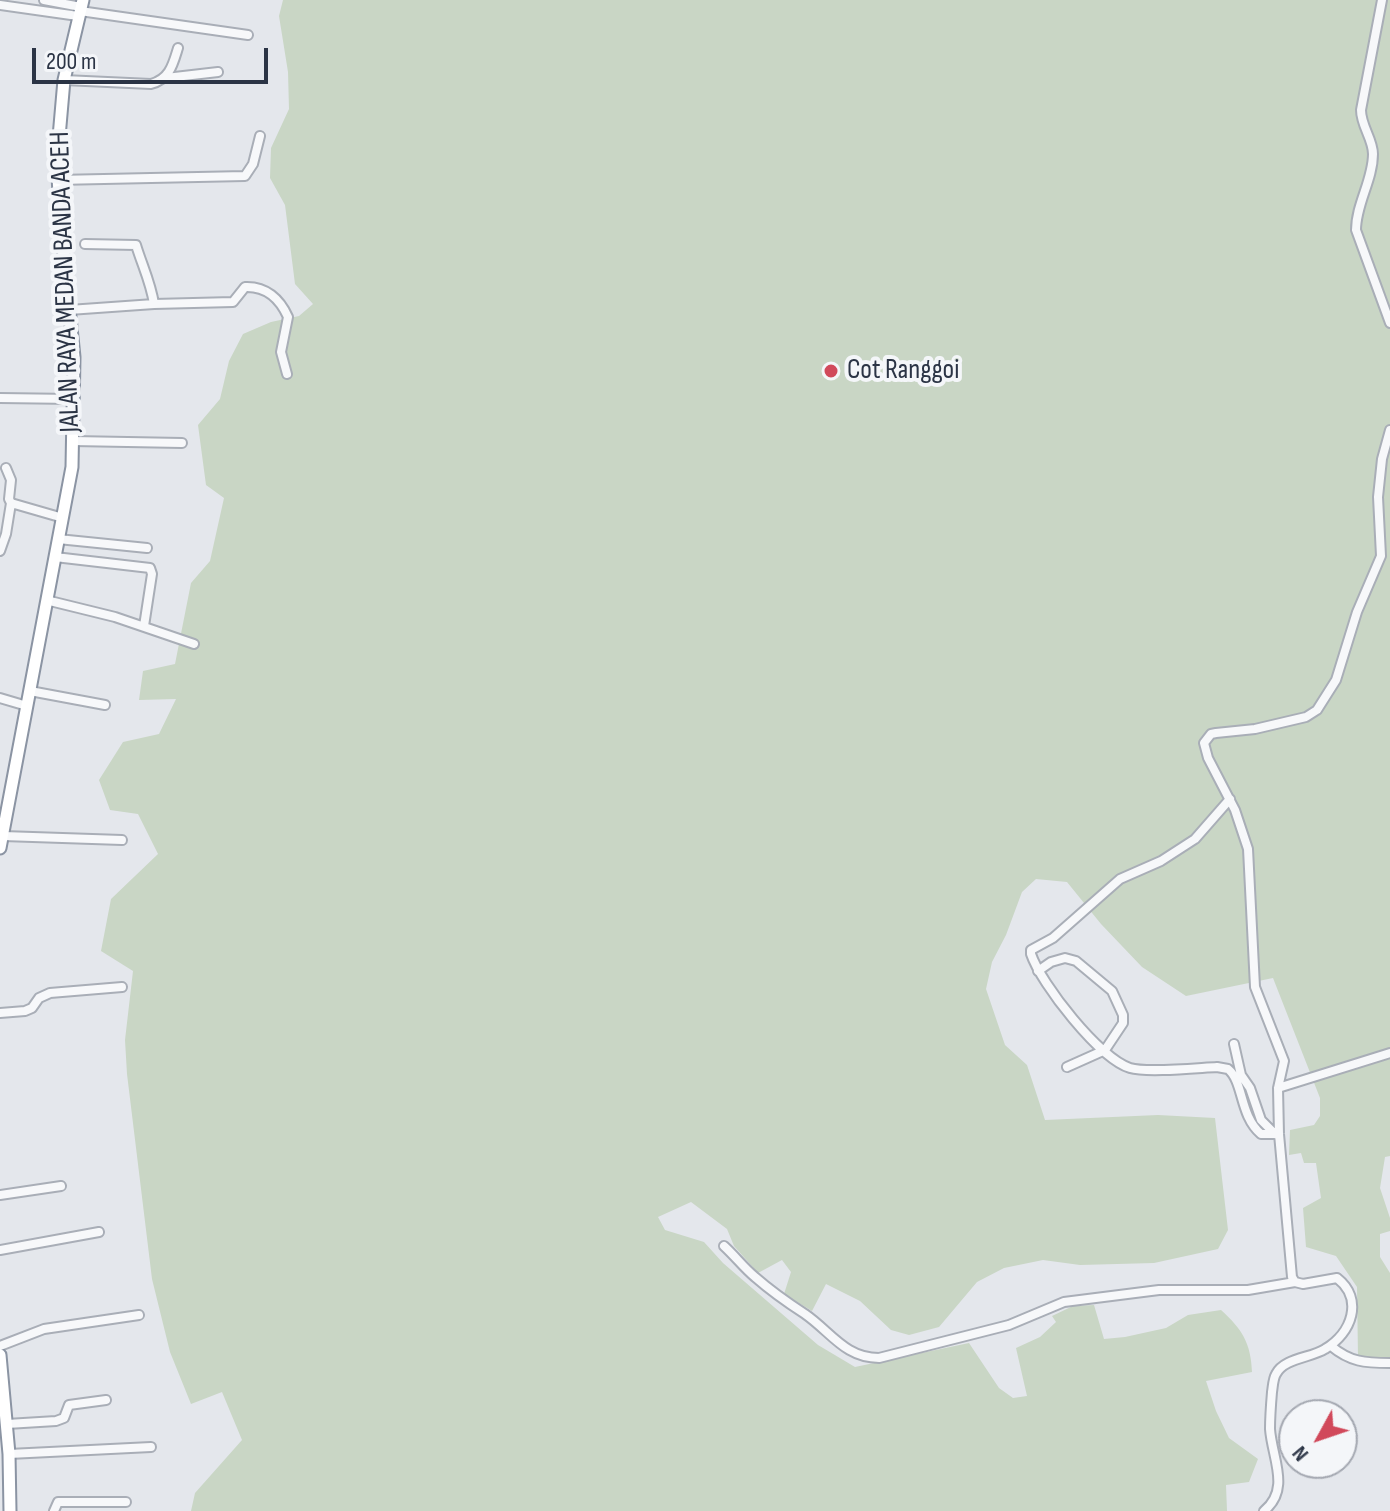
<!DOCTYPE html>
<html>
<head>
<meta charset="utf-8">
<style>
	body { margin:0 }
	#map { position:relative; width:1390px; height:1511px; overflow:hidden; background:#e4e7ec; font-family:"Sofia Sans Condensed",sans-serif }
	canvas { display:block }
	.north { position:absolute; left:1278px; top:1399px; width:80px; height:80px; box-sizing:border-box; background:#f4f6f9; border:2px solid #a4a8b1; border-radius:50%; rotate:230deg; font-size:22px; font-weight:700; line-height:32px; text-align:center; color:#2b3445 }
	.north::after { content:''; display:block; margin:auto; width:28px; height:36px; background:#d1495b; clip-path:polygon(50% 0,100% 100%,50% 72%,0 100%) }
	.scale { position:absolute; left:32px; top:48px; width:236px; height:36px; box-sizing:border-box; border:4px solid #2b3445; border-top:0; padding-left:10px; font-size:24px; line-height:28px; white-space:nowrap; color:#2b3445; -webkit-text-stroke:6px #f4f6f9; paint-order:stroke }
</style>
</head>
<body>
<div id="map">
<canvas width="1390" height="1511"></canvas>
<div class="north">N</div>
<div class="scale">200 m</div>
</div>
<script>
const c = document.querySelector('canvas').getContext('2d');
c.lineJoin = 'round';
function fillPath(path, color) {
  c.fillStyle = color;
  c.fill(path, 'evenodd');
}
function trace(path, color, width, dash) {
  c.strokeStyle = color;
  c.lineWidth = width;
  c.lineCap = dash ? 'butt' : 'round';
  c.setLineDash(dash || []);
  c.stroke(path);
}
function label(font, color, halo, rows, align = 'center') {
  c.font = font + ' "Sofia Sans Condensed",sans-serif';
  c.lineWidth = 8;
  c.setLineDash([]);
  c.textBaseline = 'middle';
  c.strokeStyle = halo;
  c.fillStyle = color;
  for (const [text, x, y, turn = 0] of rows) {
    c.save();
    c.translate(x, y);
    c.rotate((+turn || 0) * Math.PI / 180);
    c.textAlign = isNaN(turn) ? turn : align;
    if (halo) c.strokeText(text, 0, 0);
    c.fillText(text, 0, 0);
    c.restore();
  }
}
const green = new Path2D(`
	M283,0H1390V1156L1385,1157L1380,1188L1390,1218V1231L1380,1234V1257L1390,1273V1357L1358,1358L1357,1287L1336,1256L1306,1247L1303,1208L1321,1198L1316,1163H1304L1301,1153L1289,1155L1290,1130L1314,1125L1320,1116V1098L1273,978L1186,996L1142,967L1101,924L1067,882L1036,879L1022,892L1006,935L992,962L986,989L1005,1045L1027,1065L1045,1120L1158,1115L1215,1118L1228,1230L1218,1249L1154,1263L1080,1265L1043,1260L1004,1268L977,1282L939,1327L909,1335L891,1330L860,1301L826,1284L812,1311L784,1294L791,1272L782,1260L758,1273L734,1246L727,1229L691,1202L658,1217L665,1230L704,1242L723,1263L818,1345L855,1367L969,1343L999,1388L1013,1398L1027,1396L1016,1348L1040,1337L1056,1322L1052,1316L1073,1306L1094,1305L1104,1339L1125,1337L1166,1328L1188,1315L1221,1310C1242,1329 1251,1343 1252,1372L1206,1381L1216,1411L1229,1438L1258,1459L1249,1482L1226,1485L1227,1511H191L195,1493L242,1440L222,1392L191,1404L170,1352L152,1279L127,1074L125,1040L133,971L101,951L111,899L158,854L138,814L110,810L99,780L123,742L159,734L176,699L139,700L143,671L175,664L191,583L210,561L224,498L206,485L198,425L220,399L229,361L243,334L271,322L299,316L313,304L295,284L285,205L270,178L271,148L289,109L288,72L279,16Z`);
const minor = new Path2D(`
	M44,0L81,7
	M1382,0L1361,110C1361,126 1373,139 1373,154C1373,180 1356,204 1356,230L1390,323
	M0,5L78,16
	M80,11L248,35
	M166,78L218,72
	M64,80L151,84C170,79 173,64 178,48
	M57,180L245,176L253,164L260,136
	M85,244L136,245C142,265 151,283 154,304
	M69,310L154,304L233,302L245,287C266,286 280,299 288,317L281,352L287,374
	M0,398L74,399
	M73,441L182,443
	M6,468L11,480L9,499L11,503L63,518
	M58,539L147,548
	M0,551L6,534L11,503
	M55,557L150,568L152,574L144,626
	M46,600L115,617L194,644
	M30,691L105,705
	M0,698L27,706
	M1230,799L1195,839L1161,861L1120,879L1053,938L1031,950V954C1041,984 1100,1059 1130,1068C1147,1073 1197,1068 1217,1067L1228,1069C1244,1082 1239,1115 1261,1134H1279
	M3,836L122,840
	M1038,971L1051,962L1065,958L1076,961L1112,991L1123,1015V1023L1105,1050L1067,1067
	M0,1013L25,1011L32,1008L39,998L50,993L122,987
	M1234,1044L1241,1075L1250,1088L1261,1120L1275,1134
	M1278,1088L1390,1053
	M0,1195L61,1186
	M724,1246C735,1256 744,1268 755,1277C771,1291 788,1303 805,1314C831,1332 845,1358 879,1358L1009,1325L1064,1302L1159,1290H1248L1295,1282
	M0,1250L99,1232
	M0,1346L44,1329L139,1315
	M1331,1346C1350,1362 1365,1363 1390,1363
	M7,1424L56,1421L64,1418L69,1405L106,1400
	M9,1454L151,1447
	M54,1511L58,1502H126
	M1264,1511C1291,1489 1272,1458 1270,1429C1270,1417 1271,1404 1272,1392C1273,1386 1273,1379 1276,1374C1284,1358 1311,1358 1325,1349C1352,1333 1364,1299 1337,1278L1303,1284L1295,1282L1292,1277L1279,1134L1278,1088L1284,1061L1255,987L1248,849L1235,810L1208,758L1204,743L1211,734L1216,733L1255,729L1306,717L1317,710L1336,680L1357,612L1381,556L1378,497L1382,459L1390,430`);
const highway = new Path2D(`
	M0,848L72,467L74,357L61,227L57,160L64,80L83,0
	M0,1355L9,1454L10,1511`);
const markers = [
	[831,371,8,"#d1495b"]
];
const streetNames = [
	["JALAN RAYA MEDAN BANDA ACEH",66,282,-92]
];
const poiNames = [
	["Cot Ranggoi",847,371]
];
fillPath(green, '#c9d6c5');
trace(minor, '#a9aeb7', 12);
trace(highway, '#8b94a3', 15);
trace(minor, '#f7f8fa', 8);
trace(highway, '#fff', 11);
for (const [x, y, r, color] of markers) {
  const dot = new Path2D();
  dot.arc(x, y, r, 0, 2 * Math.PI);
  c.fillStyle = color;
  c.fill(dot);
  trace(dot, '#f4f6f9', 3);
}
label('28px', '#2b3445', '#f4f6f9', streetNames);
label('28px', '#2b3445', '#f4f6f9', poiNames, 'left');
</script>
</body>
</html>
